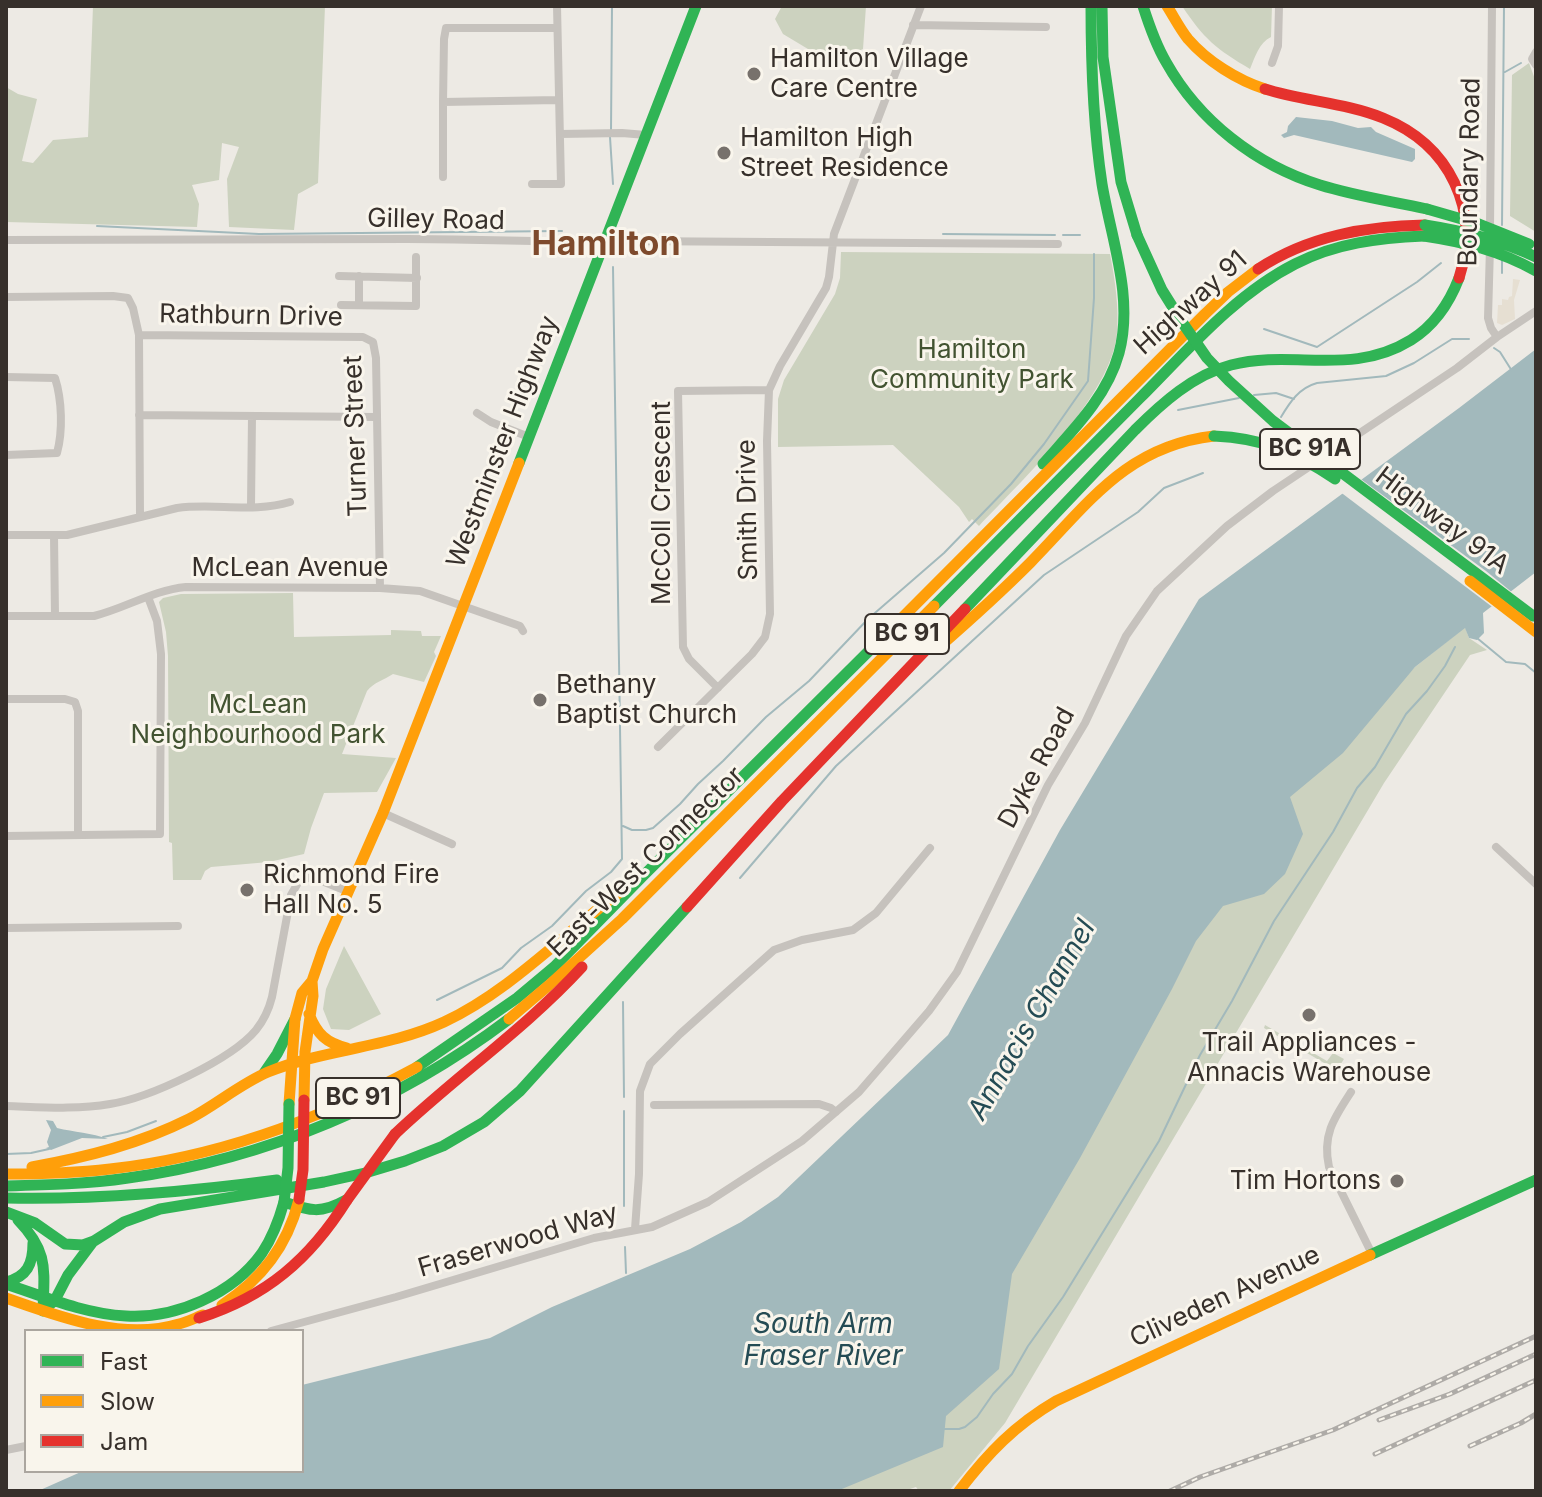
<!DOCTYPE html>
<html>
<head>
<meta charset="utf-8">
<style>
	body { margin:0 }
	#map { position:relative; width:1542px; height:1497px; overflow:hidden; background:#edeae4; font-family:Inter,sans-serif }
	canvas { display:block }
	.frame { position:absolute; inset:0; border:8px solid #37302b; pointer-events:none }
	.legend { position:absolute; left:24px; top:1329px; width:280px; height:144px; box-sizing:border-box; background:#f9f5ec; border:2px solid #aba69f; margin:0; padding:10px 14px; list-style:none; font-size:24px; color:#37302b }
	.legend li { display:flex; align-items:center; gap:16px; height:40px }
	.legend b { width:40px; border:2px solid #aba69f }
</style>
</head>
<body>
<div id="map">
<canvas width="1542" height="1497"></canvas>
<div class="frame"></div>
<ul class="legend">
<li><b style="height:10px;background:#30b455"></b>Fast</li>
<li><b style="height:10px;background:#ff9f0a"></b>Slow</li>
<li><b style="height:10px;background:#e5322d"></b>Jam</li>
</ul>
</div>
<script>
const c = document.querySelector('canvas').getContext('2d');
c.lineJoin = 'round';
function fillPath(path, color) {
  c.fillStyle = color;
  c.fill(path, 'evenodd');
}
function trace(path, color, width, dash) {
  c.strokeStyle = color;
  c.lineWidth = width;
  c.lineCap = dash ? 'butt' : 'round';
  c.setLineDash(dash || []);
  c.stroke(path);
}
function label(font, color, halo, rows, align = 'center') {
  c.font = font + ' Inter,sans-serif';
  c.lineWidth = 6;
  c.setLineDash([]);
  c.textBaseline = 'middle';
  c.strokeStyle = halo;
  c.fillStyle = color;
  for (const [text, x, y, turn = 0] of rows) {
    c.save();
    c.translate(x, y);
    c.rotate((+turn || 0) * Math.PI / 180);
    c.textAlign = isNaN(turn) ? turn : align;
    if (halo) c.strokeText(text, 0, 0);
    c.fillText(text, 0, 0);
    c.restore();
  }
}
const green = new Path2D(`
	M93,6H325L318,183L298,194L294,230L229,227L227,179L239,147L222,143L219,180L192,185L199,204L197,227L6,222V87L18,94L37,99L22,161L33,163L53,140L88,137Z
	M782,6H866L863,49L844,57L808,49L783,34L775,19Z
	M1182,6H1272L1271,37C1259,43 1255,57 1250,69C1216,49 1204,39 1182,6Z
	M1529,63L1536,82V232L1510,216L1512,75Z
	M841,252L1110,254C1115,280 1119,306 1117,333C1111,397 1022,480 979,526L972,519L969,522L959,507L893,445L778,447V399L784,380L835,294L840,278Z
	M293,593L294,637L391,635V630L421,631L422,636H441L434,652L436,656L424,682L393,674C384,680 374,682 367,691L342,754L396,758L377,792L324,793L311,828L304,854L269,862L211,867L205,871L201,880H173L172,843L169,842L168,656L166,632L159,602L163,598L181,594Z
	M1465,627L1469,638L1487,650L1470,655L1384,783L1005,1423L949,1491H919L916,1487L904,1491H767L1188,920L1282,806L1312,762L1415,667Z
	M344,946L381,1014L349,1030L331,1029L323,1009L326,989Z
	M1265,1025L1327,1061L1333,1053L1344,1059L1339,1067H1331L1264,1028Z`);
const plaza = new Path2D(`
	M1513,279L1520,280L1514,300L1515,319L1502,325L1497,323L1498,305H1502V299L1508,300L1509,297L1512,296Z`);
const water = new Path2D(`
	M1296,117L1332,121L1358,128L1371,127L1376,132L1415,149V159L1412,162L1294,135L1284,138L1281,135L1287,132L1288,126Z
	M1536,349V572L1483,613L1484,633L1477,640L1469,638L1465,628L1415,667L1343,753L1290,797L1303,834L1285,874L1264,894L1223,906L1196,941L1172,989L1080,1158L1012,1274L999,1369L946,1416L943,1447L837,1491H38L83,1471H302V1385L490,1338L552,1307L690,1249L741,1222L778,1197L948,1035L1060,830L1199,599L1459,408Z
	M46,1120L53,1121L57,1128C74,1132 92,1133 108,1139L82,1138L51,1150L46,1148L49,1147L47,1142L51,1130Z`);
const pier = new Path2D(`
	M1358,477L1486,571L1514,594L1495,609L1339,491Z`);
const stream = new Path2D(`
	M1505,72L1521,63
	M611,131L612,6
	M610,137L613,184
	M1502,225L1504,6
	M97,226L259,234L562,231
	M943,234L1055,235
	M1063,235H1080
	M1502,273V259
	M1264,329L1317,347L1417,282L1441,263
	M1494,348L1500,352L1512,371
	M1254,395L1276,393L1294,399
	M1178,410L1239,398
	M1281,417C1290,402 1299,388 1317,383L1386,376L1414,363L1452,339H1469
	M1477,638L1506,662L1525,664L1536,673
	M623,826L632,830H646L653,828L680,804L698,784L723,761L766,717L809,681L868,619L944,553L1011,484L1044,444L1088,381L1094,298V254
	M740,878L836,766L1044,575L1138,512L1164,488L1203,473
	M437,1000L502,968L521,948L552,926L586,891L611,872L622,859L613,267
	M623,1002L624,1097
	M624,1111V1206
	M103,1137L127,1132L156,1121
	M6,1154L31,1153L49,1149
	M625,1247L626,1273
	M943,1429H959L965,1427L977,1417L993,1394L1012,1374L1028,1346L1063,1297L1159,1141L1200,1055L1232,1001L1274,921L1333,832L1357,788L1375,767L1406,714L1427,691L1445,666L1455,647`);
const street = new Path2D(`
	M913,25L1046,27
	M557,28H446L444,39L443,102L558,100
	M1536,52L1532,59L1536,65
	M1272,63L1278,46L1279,6
	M443,102V177
	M560,134L622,133L646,135
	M532,184H561L557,6
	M1490,229L1492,6
	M6,240C140,240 274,239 407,239C480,239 553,243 626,241L1058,244
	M1490,247L1488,318L1491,328L1497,337
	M339,276L417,278
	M6,297L113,296L128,298L133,308L139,335L140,517
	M341,305L416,306V257
	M359,305V276
	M139,335L363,337L373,342L376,358L380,588
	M6,377L55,378C62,400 63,431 57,453L6,455
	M477,413L491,422L529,437
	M139,415L376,417
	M251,506L252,416
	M6,535H67L177,508C214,503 254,513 290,502
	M54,535L55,616
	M6,616H94C126,608 153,590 186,587L380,588L420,591L520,626L523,631
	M718,688L689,659L683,647L678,391L769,390
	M6,699H65L75,702L78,711V835
	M658,747L752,654L765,637L770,614L767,441L769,390L780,366L826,288L829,277L834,234L921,6
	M383,813L452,844
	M6,836L160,834L161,654L157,621L148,597
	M1496,847L1536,884
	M6,928L178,926
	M1351,1092C1334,1118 1322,1135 1329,1167L1372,1254
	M654,1105L819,1104L831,1108L836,1112
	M6,1106C40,1107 76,1110 110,1104C149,1098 231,1060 256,1030C264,1020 269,1009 272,997L291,895L299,881L312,877L349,892
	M635,1229L639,1174L640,1091L650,1064L680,1034L774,950L802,940L853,930L876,913L930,848
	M271,1331L396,1297L594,1238L652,1227L708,1202L802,1141L859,1092L929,1011L957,972L1048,785L1085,723L1126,636L1157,591L1227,526L1273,491L1457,368L1497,337L1536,311
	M6,1450L26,1446`);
const fast = new Path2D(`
	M1102,6L1103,57L1121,182L1137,235
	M1143,6C1149,25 1156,45 1166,62C1199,121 1256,165 1320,185C1355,196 1391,201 1427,209
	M519,463L696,6
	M1043,464C1072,431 1107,397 1119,353C1134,297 1111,239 1102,184C1093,125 1091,65 1091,6
	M934,606C1002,537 1071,468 1139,399C1187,351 1234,295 1295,264C1336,243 1379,238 1424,236
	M965,609L1135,430C1162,403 1193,375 1231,365C1293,349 1351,377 1411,340C1435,325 1449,304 1459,278
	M417,1067L517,998L554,967L643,876L886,634
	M264,1073L277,1054L295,1019
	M6,1186C47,1185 88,1184 128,1178C266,1159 398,1103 509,1019
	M6,1198C97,1200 187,1192 277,1180
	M284,1202C310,1211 321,1214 346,1200
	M6,1212L35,1223L65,1244L83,1245L94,1241L124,1222L160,1209L324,1182L365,1173L405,1161L443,1146L484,1122L520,1091L687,907
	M18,1220C49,1252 44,1270 43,1311
	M1370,1255L1536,1180
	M6,1282C27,1277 33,1264 33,1243
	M6,1284C45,1297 85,1314 126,1316C175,1319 233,1294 262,1253C272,1238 279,1220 284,1202
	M43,1311L55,1300L68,1275L92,1243`);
const slow = new Path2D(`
	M1167,6C1174,17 1180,29 1188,39C1207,61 1237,80 1265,89
	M886,634L1205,314L1228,292L1258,269
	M939,647C970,620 1001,592 1030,563C1088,504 1126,446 1214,436
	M309,1014C317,1034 326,1043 347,1048
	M509,1019L548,986L622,919L934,606
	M304,1100L305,1052L313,996L312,981
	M289,1104L295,1019L302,993L312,981L323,949L383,813L519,463
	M32,1167C87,1157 139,1144 189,1119C216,1105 240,1084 268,1072C324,1049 388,1048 444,1022C510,991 562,935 620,892
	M6,1174C41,1174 75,1173 110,1169C219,1157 321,1119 417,1067
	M6,1298C60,1317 122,1341 179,1324C187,1322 195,1318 203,1315
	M222,1305C262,1279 287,1246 299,1200
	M959,1491C988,1453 1015,1425 1056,1401L1370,1255`);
const jam = new Path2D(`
	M1265,89C1303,101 1346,103 1383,118C1450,145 1481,210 1459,278
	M1258,269C1308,236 1366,226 1425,225
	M687,907L782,801L965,609
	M395,1134C456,1076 525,1029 582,967
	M199,1318C266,1297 310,1259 347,1200`);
const rail = new Path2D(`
	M1379,1420L1450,1394L1536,1354
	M1470,1446L1521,1423L1536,1414
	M1375,1454L1536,1380
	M1170,1491L1200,1477L1333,1430L1536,1336`);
const fastBridge = new Path2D(`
	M1427,209L1479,224L1529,244
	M1425,225C1464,231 1500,240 1536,257
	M1137,235L1162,290L1182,322L1207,358L1229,381L1273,421L1533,616
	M1424,236C1464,242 1501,251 1536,271
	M1214,436C1263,438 1295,452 1335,479
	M284,1202L288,1168L289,1104`);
const slowBridge = new Path2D(`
	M1470,581L1536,632`);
const jamBridge = new Path2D(`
	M299,1199L303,1170L304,1100
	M347,1200L395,1134`);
const markers = [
	[754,74,8,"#77716c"],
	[724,153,8,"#77716c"],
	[540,700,8,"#77716c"],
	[247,890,8,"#77716c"],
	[1309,1015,8,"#77716c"],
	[1397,1181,8,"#77716c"]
];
const shields = [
	[1310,449,100],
	[907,634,84],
	[358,1098,84]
];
const shieldNames = [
	["BC 91A",1310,449],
	["BC 91",907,634],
	["BC 91",358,1098]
];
const poiNames = [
	["Hamilton Village",770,59],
	["Care Centre",770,89],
	["Hamilton High",740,138],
	["Street Residence",740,168],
	["Bethany",556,685],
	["Baptist Church",556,715],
	["Richmond Fire",263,875],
	["Hall No. 5",263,905],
	["Trail Appliances -",1309,1043,"center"],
	["Annacis Warehouse",1309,1073,"center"],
	["Tim Hortons",1381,1181,"right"]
];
const streetNames = [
	["Boundary Road",1470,172,-89],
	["Gilley Road",436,220,1],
	["Highway 91",1191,303,-42],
	["Rathburn Drive",251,316,1],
	["Turner Street",356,436,-92],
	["Westminster Highway",503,442,-69],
	["McColl Crescent",662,503,-90],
	["Smith Drive",748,510,-91],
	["Highway 91A",1442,521,37],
	["McLean Avenue",290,568],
	["Dyke Road",1037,768,-62],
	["East-West Connector",646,862,-44],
	["Fraserwood Way",518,1241,-16],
	["Cliveden Avenue",1225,1297,-25]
];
const parkNames = [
	["Hamilton",972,350],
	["Community Park",972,380],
	["McLean",258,705],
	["Neighbourhood Park",258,735]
];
const waterNames = [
	["Annacis Channel",1032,1020,-60],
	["South Arm",823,1325],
	["Fraser River",823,1357]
];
const districtNames = [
	["Hamilton",606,245]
];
fillPath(green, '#ccd2bf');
fillPath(plaza, '#e6dfd2');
fillPath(water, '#a2b9bc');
fillPath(pier, '#edeae4');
trace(stream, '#a2b9bc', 2);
trace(street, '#c6c2bd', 8);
trace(fast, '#30b455', 11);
trace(slow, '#ff9f0a', 11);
trace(jam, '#e5322d', 11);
trace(rail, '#aeaba7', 5);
trace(rail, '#f9f5ec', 2, [6]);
trace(fastBridge, '#30b455', 11);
trace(slowBridge, '#ff9f0a', 11);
trace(jamBridge, '#e5322d', 11);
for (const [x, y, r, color] of markers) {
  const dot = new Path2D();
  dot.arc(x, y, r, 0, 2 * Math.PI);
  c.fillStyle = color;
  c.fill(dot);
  trace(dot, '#f9f5ec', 3);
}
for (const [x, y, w] of shields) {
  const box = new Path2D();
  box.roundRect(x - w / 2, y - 20, w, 40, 6);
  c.fillStyle = '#f9f5ec';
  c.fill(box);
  trace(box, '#37302b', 2);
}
label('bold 24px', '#37302b', null, shieldNames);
label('26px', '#37302b', '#f9f5ec', poiNames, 'left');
label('26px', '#37302b', '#f9f5ec', streetNames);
label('26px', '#425331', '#f9f5ec', parkNames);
label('italic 28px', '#244b54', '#f9f5ec', waterNames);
label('bold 34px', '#7e4a2c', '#f9f5ec', districtNames);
</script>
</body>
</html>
